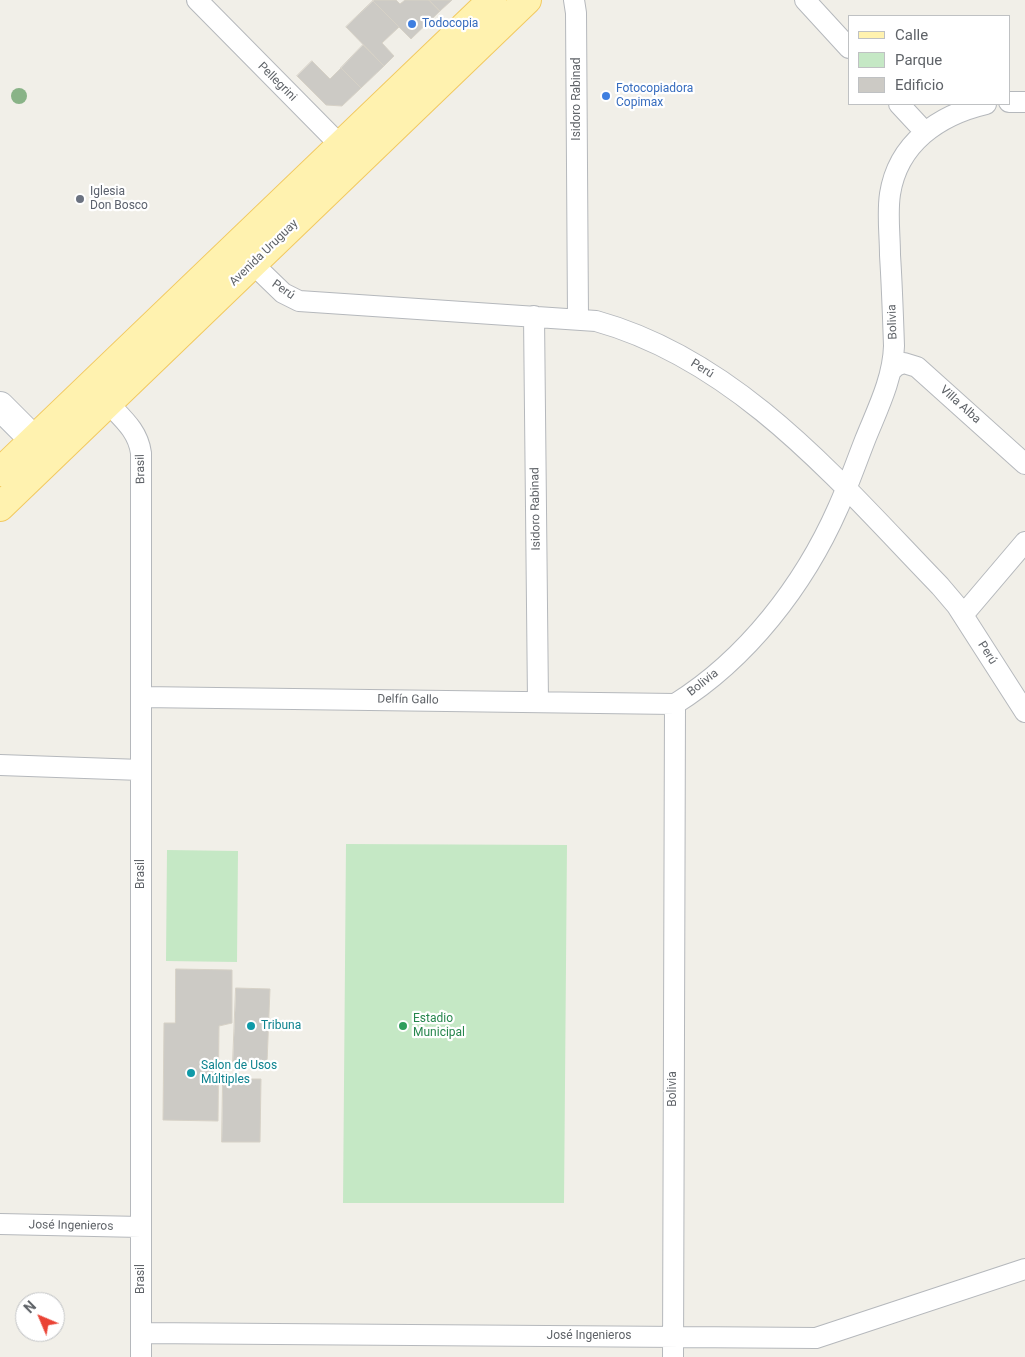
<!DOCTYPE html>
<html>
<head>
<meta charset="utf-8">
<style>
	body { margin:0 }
	#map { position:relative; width:1025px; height:1357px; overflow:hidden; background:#f1efe8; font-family:Roboto,sans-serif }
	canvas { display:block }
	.legend { position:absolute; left:848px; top:15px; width:162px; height:90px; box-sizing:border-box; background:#fff; border:1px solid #bfc1c3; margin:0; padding:6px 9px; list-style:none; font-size:15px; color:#5f6368 }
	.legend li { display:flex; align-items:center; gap:10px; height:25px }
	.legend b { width:25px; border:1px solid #bfc1c3 }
	.north { position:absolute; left:15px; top:1292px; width:50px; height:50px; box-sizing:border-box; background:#fff; border:1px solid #bfc1c3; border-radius:50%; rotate:315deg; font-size:14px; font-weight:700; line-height:20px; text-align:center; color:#5f6368 }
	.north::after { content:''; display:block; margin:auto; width:18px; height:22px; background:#ea4335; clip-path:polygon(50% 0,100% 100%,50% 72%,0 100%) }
</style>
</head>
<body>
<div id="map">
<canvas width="1025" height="1357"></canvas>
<ul class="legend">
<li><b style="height:6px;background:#fff2af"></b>Calle</li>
<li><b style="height:14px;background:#c5e8c5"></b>Parque</li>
<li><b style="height:14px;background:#cccac5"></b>Edificio</li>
</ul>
<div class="north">N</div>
</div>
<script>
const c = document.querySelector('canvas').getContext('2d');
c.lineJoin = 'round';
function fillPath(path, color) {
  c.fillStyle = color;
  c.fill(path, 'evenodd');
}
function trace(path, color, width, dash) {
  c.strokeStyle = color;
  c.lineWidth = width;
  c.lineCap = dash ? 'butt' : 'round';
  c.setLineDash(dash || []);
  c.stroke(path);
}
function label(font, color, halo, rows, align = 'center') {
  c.font = font + ' Roboto,sans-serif';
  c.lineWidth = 4.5;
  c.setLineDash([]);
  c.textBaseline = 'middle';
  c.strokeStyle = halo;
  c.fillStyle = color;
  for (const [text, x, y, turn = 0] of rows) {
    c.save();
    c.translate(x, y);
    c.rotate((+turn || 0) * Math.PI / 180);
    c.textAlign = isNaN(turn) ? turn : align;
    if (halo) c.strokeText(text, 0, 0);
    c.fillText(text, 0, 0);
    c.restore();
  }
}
const green = new Path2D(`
	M346,844L567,845L564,1203H343Z
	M167,850L238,851L237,962L166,961Z`);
const building = new Path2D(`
	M374,0H396L400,4L405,0H429L440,11L411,39L373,1Z
	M429,0H452L440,11Z
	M373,1L399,27L382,43L394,56L384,66L346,27Z
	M363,45L384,66L361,88L341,68Z
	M312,61L330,79L341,68L361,88L342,106L326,105L297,76Z
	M176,969L232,970V1023L219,1026L218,1121L163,1120L164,1023H175Z
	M236,988L270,989L267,1063L233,1062Z
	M223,1079H261L260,1142H222Z`);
const street = new Path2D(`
	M197,0L350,155
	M574,0L576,13L578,318
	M805,0L849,48
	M1009,102H1025
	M899,104L925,132
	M253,264L283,293L299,301L596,321C740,361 840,483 940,586L957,606L1025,712
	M534,316L538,702
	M891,371L896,366L904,363L917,367L1025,464
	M108,403C123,419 138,431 141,453V1357
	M963,615L1025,542
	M141,697L675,704
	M675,704C747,659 804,585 838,508C848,486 856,463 865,440C877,410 893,379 894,346C893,316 892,286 890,255C890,235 887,214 890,194C898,143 939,115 986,104
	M0,765L141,770
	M0,1224L141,1227
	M141,1333L816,1338L1025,1269
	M673,1357L675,704`);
const secondary = new Path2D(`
	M0,406L50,456`);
const primary = new Path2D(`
	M0,472L492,0
	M0,507L527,0`);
const trees = [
	[19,96]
];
const markers = [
	[412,24,5,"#3f7fe0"],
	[606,96,5,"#3f7fe0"],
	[80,199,5,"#6b7280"],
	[251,1026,5,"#0f9aa8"],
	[403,1026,5,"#2e9e5b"],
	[191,1073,5,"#0f9aa8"]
];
const shopNames = [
	["Todocopia",422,24],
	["Fotocopiadora",616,89],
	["Copimax",616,103]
];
const streetNames = [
	["Pellegrini",277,82,45],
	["Isidoro Rabinad",577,99,-90],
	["Avenida Uruguay",264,253,-44],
	["Perú",283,290,35],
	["Bolivia",893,322,-92],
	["Perú",702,369,32],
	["Villa Alba",960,405,42],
	["Brasil",141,469,-91],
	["Isidoro Rabinad",536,509,-91],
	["Perú",987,653,57],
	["Bolivia",703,683,-38],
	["Delfín Gallo",408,700,1],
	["Brasil",141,874,-90],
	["Bolivia",673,1089,-90],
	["José Ingenieros",71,1226,1],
	["Brasil",141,1279,-90],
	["José Ingenieros",589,1336]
];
const worshipNames = [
	["Iglesia",90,192],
	["Don Bosco",90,206]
];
const leisureNames = [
	["Estadio",413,1019],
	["Municipal",413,1033]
];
const cultureNames = [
	["Tribuna",261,1026],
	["Salon de Usos",201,1066],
	["Múltiples",201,1080]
];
fillPath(green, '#c5e8c5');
fillPath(building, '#cccac5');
trace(building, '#d6d1c6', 1);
trace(street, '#b5b8bc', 22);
trace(secondary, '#b6babf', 30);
trace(primary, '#f2c960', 30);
trace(street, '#fff', 20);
trace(secondary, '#fff', 28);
trace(primary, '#fff2af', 28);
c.fillStyle = '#89b387';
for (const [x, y] of trees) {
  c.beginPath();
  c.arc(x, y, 8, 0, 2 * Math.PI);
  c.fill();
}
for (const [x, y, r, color] of markers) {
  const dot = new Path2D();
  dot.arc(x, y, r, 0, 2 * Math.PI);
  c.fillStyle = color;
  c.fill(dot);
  trace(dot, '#fff', 2);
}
label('12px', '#366cbe', '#fff', shopNames, 'left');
label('12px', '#5f6368', '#fff', streetNames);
label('12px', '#5b616d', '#fff', worshipNames, 'left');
label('12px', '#27864d', '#fff', leisureNames, 'left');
label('12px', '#0d838f', '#fff', cultureNames, 'left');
</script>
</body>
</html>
